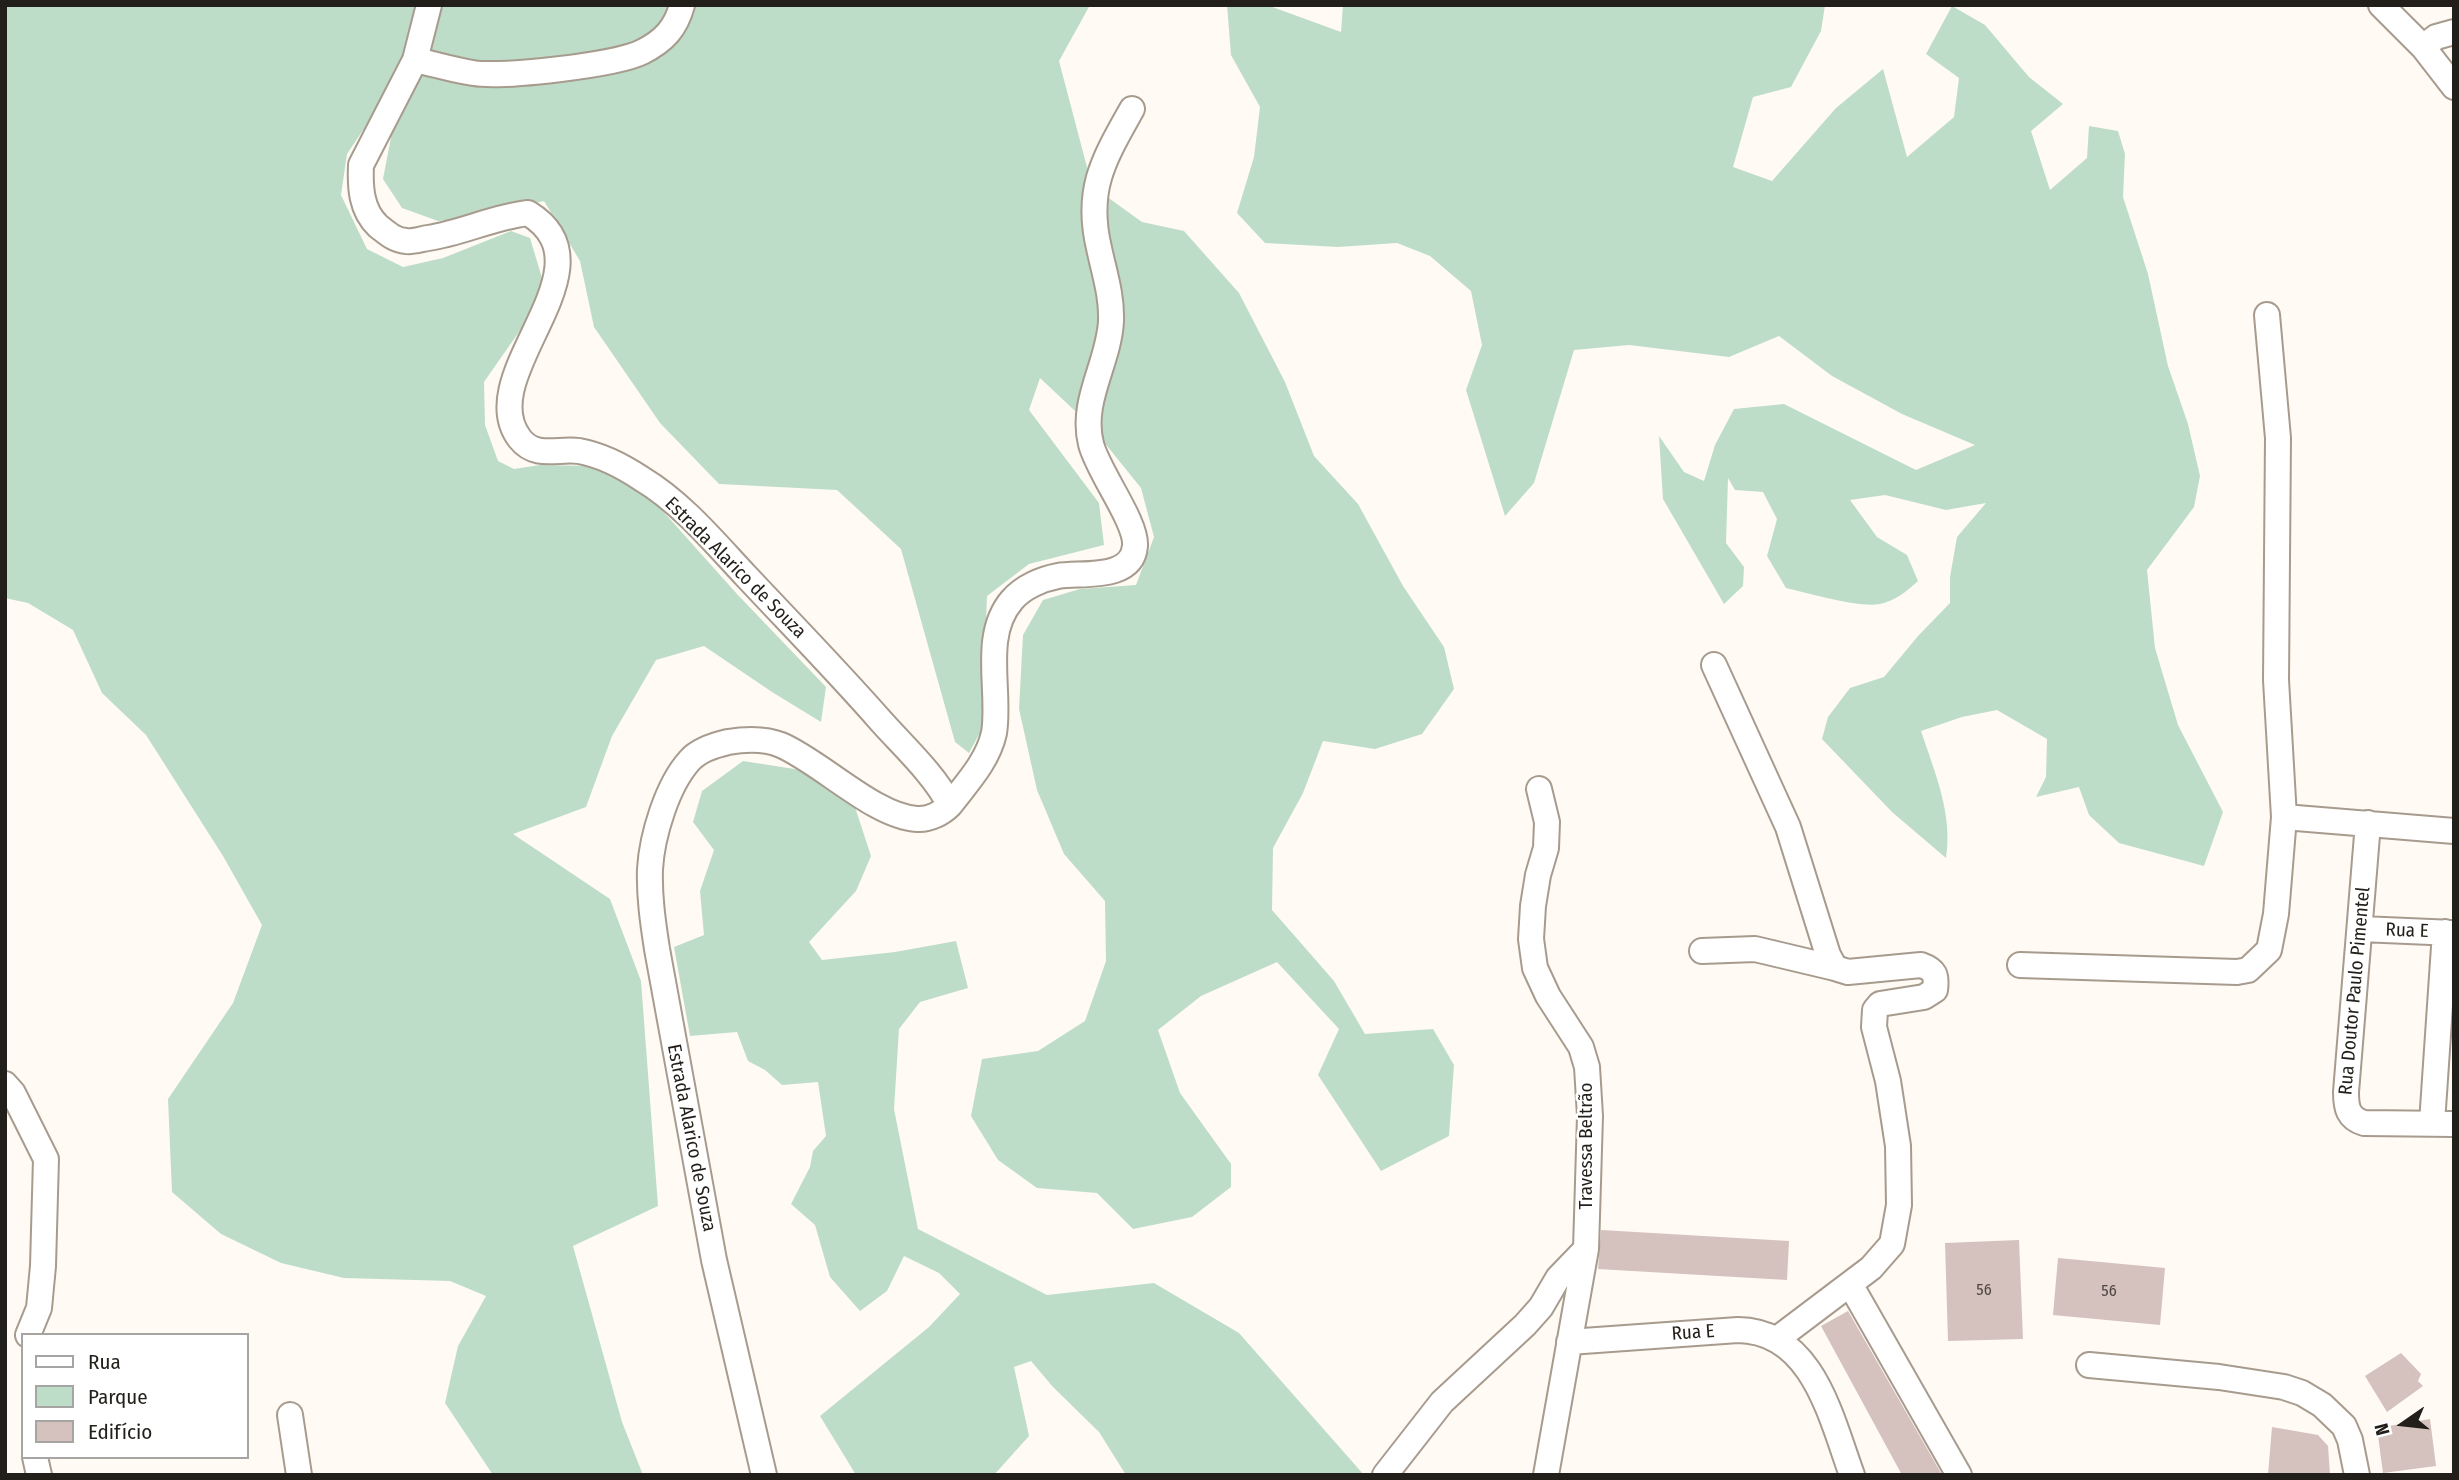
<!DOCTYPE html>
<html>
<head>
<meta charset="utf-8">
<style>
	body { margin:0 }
	#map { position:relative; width:2459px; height:1480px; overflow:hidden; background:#fffaf4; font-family:"Fira Sans Condensed",sans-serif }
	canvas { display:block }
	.frame { position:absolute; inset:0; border:7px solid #221e19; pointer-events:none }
	.legend { position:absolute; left:21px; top:1333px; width:228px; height:126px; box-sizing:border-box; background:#fff; border:2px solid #a7a5a3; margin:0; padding:9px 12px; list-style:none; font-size:21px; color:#221e19 }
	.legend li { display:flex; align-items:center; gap:14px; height:35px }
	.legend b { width:35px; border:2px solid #a7a5a3 }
	.north { position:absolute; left:2368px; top:1389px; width:70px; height:70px; -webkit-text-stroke:5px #fff; paint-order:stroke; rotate:256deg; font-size:19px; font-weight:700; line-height:28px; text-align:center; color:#221e19 }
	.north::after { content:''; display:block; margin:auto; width:24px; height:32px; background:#221e19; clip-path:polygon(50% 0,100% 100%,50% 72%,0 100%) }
</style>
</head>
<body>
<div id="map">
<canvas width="2459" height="1480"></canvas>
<div class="frame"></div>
<ul class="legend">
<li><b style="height:9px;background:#fff"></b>Rua</li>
<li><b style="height:19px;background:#beddc8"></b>Parque</li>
<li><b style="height:19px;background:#d5c1bd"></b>Edifício</li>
</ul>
<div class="north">N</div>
</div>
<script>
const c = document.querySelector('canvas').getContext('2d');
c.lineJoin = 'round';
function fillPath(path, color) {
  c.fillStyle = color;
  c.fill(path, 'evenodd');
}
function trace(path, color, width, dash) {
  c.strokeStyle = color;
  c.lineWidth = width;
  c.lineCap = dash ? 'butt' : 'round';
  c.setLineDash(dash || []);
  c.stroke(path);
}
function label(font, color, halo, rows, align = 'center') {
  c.font = font + ' "Fira Sans Condensed",sans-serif';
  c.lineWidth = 5;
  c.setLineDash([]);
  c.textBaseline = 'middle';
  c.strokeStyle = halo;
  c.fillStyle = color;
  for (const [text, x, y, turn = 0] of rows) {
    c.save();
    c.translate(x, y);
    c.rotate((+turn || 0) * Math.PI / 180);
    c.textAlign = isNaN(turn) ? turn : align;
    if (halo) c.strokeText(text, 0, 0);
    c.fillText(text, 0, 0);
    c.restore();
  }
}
const green = new Path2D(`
	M5,5H424L412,57L347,154L341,195L367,249L403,267L443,258L511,231L530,238L542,278L535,309L484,382L485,425L498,461L514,469L540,465L595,466L644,490L737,594L826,687L821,722L772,692L704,646L656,660L612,736L586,807L513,834L610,899L641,981L658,1206L573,1246L622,1422L643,1475H493L445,1403L458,1346L486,1296L450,1281L344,1278L281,1263L221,1234L172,1192L168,1099L233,1003L262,925L223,856L146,735L102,693L73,630L28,603L5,598Z
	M431,5H1090L1059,61L1092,186L1142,222L1184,231L1239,293L1285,382L1314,456L1358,504L1403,586L1444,647L1454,689L1422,734L1375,749L1323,741L1303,793L1273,848L1272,910L1334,981L1365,1034L1433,1029L1454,1065L1449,1136L1381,1171L1318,1075L1339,1029L1277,962L1201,996L1158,1030L1180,1093L1231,1164V1187L1192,1217L1133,1229L1097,1193L1037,1188L998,1160L971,1116L982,1059L1038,1051L1085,1021L1106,961L1105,901L1064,854L1037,790L1019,709L1023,635L1043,600L1080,589L1136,585L1154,537L1141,488L1091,426L1040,378L1029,410L1099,503L1104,545L1029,564L987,596L982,729L969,753L955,742L901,549L837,490L719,484L660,423L594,327L580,261L544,201L481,216L438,221L402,208L383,179L392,132L406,102Z
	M1227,5H1267L1341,32L1343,5H1825L1821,31L1791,87L1753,97L1733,167L1772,181L1836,108L1883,69L1907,157L1954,117L1959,78L1926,54L1952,6L1985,25L2029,77L2063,104L2031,131L2050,190L2087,158L2089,126L2118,131L2125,154L2123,197L2148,274L2168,366L2188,424L2200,476L2194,507L2147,570L2155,648L2178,725L2223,812L2204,866L2119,843L2089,815L2079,787L2036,797L2046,777L2047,739L1997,710L1962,717L1921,731C1935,773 1953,814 1946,858L1892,812L1822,739L1828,717L1850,688L1884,677L1918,636L1950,603V577L1957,537L1986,503L1946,510L1885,495L1850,500L1877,537L1907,555L1918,581C1907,591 1895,601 1880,604C1858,608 1808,593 1786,588L1767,556L1777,519L1763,492L1735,490L1728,478L1726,543L1744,567L1743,586L1724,604L1663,499L1659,436L1684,472L1704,481L1715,445L1734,409L1784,404L1916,470L1975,445L1902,414L1832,376L1779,336L1729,357L1629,345L1574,350L1534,483L1505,516L1466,390L1482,345L1471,291L1430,256L1397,243L1338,247L1265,243L1237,213L1254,157L1260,107L1231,55Z
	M743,761L801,770L854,804L871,856L856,891L809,942L822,960L895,952L956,941L968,988L920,1002L899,1029L894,1109L918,1229L1047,1295L1154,1283L1239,1333L1364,1475H1126L1099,1432L1053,1387L1031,1361L1014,1367L1029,1436L994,1475H856L820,1416L929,1327L960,1294L939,1273L904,1256L887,1291L860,1311L830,1277L815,1225L791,1204L810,1167L813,1151L826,1136L818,1082L782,1085L765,1070L748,1061L737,1032L690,1036L674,947L704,935L700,891L714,850L693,822L702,791Z`);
const building = new Path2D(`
	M1601,1230L1789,1241L1787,1280L1598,1269Z
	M2019,1240L2023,1339L1948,1341L1945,1243Z
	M2058,1258L2165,1268L2160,1325L2053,1315Z
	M1848,1311L1941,1473L1902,1475L1821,1326Z
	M2401,1353L2421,1374L2418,1381L2423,1386L2387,1412L2365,1376Z
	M2430,1419L2436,1466L2383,1473L2377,1428Z
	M2272,1427L2318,1435L2328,1446L2330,1475H2268Z`);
const minor = new Path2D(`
	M429,5L415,60L361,165C360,187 361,210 378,226C387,233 394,240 406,241C413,242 421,239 428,238C462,233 493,217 528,213C618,268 470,375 520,439C536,459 558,448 579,451C601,455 624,467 642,479C682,503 715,543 746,576C791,624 837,671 880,720C904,747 933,773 950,805C942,813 929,820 917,819C875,817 821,762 781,745C764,738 746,739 728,742C715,745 699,750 690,760C667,785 652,836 650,869C649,896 653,923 657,949L714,1260L764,1475
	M2381,5L2423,47L2454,87
	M2423,47L2436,37L2454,32
	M415,60C434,64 453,70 473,73C502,78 616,65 642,52C664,41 676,28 682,5
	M1714,665L1788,827L1828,955L1835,968L1848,972L1921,965C1935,970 1937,975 1935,990L1924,997L1880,1004L1875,1010L1874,1027L1888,1081L1898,1146L1899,1205L1892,1244L1871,1268L1777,1339
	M1539,789L1547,822L1546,848L1538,875L1533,906L1531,939L1535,968L1548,996L1581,1047L1587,1067L1590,1116L1586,1249L1546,1475
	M950,805C966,784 988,761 994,733C1001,691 981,636 1012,600C1023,587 1042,579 1058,576C1081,572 1132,581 1135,546C1137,522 1098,472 1091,444C1080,401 1109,363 1111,321C1112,295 1104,272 1099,248C1085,189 1104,159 1132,109
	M2284,817L2454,831
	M2368,823L2346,1092C2346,1108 2348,1118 2364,1123L2454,1124
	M2361,929L2454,933
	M1702,951L1755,949L1835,968
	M2020,965L2237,972L2248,970L2269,950L2276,914L2284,817L2276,680L2278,438L2267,315
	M5,1084L13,1093L46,1159L43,1266L39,1308L28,1335
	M2432,1123L2445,932
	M1850,1284L1959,1475
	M1569,1342L1738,1330C1813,1331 1831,1418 1852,1475
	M2089,1365L2219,1377L2284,1387L2302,1393L2322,1405L2344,1426L2350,1440L2357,1475
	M290,1415L299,1475
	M35,1457L39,1475
	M1385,1475L1442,1402L1525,1325L1541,1307L1558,1278L1586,1249`);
const numberNames = [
	["56",1984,1291],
	["56",2109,1292]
];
const streetNames = [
	["Estrada Alarico de Souza",735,568,45],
	["Rua E",2407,931,2],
	["Rua Doutor Paulo Pimentel",2355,991,-85],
	["Estrada Alarico de Souza",691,1138,79],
	["Travessa Beltrão",1587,1146,-90],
	["Rua E",1693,1333,-4]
];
fillPath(green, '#beddc8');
fillPath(building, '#d5c1bd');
trace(minor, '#a79b8e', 28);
trace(minor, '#fff', 24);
label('16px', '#4f4742', null, numberNames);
label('19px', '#221e19', '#fff', streetNames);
</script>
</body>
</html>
